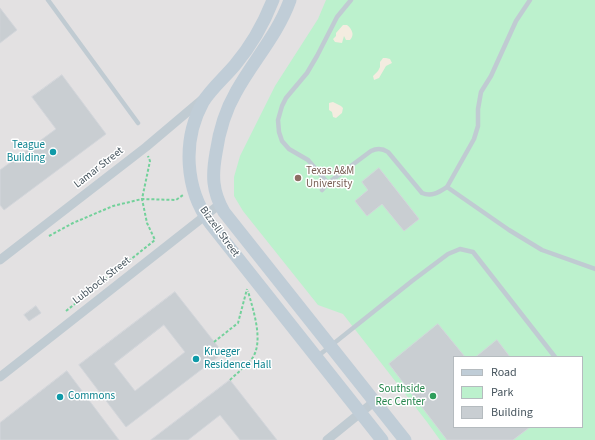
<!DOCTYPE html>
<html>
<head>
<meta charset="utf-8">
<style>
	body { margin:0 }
	#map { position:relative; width:595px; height:440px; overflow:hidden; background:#f2f0f0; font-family:"Source Sans 3",sans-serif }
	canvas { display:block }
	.legend { position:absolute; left:453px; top:356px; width:130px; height:72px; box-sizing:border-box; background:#fff; border:1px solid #b5bbbf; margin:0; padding:5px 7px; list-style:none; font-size:12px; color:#47555e }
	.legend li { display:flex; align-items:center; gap:8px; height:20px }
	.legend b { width:20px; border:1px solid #b5bbbf }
</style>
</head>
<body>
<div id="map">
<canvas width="595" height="440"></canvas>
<ul class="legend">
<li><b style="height:5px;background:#c0cdd7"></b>Road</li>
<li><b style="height:11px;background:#bcf1cd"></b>Park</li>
<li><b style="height:11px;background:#c9ced2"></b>Building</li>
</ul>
</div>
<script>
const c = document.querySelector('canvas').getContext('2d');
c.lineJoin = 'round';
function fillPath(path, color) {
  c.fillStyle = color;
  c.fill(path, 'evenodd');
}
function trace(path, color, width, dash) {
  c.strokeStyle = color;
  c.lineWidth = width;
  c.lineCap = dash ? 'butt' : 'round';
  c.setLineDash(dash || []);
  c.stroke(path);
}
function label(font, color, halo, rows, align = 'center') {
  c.font = font + ' "Source Sans 3",sans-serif';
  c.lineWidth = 3;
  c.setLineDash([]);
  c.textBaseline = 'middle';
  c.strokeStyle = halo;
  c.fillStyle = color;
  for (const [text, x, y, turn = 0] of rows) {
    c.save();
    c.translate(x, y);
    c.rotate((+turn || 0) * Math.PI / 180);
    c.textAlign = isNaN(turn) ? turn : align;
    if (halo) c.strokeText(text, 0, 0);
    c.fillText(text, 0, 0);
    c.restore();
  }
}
const education = new Path2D(`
	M0,0H595V440H0ZM454,357H582V427H454Z`);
const green = new Path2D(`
	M326,0H595V440H440L427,422L343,314L318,305L243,211L234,196V177L240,156L275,86L318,19ZM454,357H582V427H454Z`);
const sand = new Path2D(`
	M343,25H347C352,29 355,35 350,40H346L344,36L342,43L335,42L333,39L336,36V33Z
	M386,58L390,59L392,63L386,66L379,78L374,80L373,76L378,71L380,67V62L383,58Z
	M333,102L341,106L343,108L342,113L336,118L333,117L332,112L329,110V103Z`);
const building = new Path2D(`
	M0,8L17,30L0,43Z
	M62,75L106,134L4,210L0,205V170L56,129L32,97Z
	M379,168L419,219L404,231L382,204L367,216L355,201L368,190L362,182Z
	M175,292L223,353L126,427L79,365ZM164,325L185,352L135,391L114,364Z
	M36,306L41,313L29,321L24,315Z
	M438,324L465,357H454V427H530L513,440H447L389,364Z
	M497,340L510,357H476Z
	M67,371L119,440H0V423Z
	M230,380L277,440H240L220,415L188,440H151Z`);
const path = new Path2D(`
	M49,236L73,223L113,206L142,199L176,200L183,195
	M66,311L155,240L147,223L142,199L150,161L148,156
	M214,342L238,323L247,289
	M230,380C237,373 245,367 251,360C265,343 253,310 248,291`);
const lane = new Path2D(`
	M48,0L138,123
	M351,0L337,17L317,56L307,73L286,98L282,106L278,120L279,132L282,141L289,149L308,160L328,183L371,151C377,148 382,148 388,152L422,193C432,197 439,192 447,187L509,230L542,250L595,269
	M447,187L474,139L478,126V109L481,92L491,76L516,21L530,0
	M322,190L328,183
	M318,356L412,281L448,254L460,249L473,252L555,357`);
const street = new Path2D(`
	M0,260L146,147L204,98
	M0,377L220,204
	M327,440L375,401`);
const secondary = new Path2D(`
	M273,0C264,23 251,46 235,65C224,78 211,89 203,102C182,140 185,189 210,223L382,440
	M290,0C278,34 253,61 236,92C225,111 219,132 216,153C212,175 212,191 224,212L405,440`);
const markers = [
	[53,152,4,"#0f9aa8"],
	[298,178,4,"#8d6e63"],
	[196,359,4,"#0f9aa8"],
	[433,396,4,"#2e9e5b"],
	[60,397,4,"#0f9aa8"]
];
const cultureNames = [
	["Teague",45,146,"right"],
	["Building",45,159,"right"],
	["Krueger",204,353],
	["Residence Hall",204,366],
	["Commons",68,397]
];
const streetNames = [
	["Lamar Street",99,168,-38],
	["Bizzell Street",219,232,54],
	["Lubbock Street",102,281,-38]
];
const educationNames = [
	["Texas A&M",306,172],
	["University",306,185]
];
const leisureNames = [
	["Southside",425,390],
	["Rec Center",425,403]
];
fillPath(education, '#e3e1e2');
fillPath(green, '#bcf1cd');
fillPath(sand, '#f4ece0');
fillPath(building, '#c9ced2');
trace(building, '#d3d6db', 1);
trace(path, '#73d19b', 2, [3, 2]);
trace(lane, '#c0cbd2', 4.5);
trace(street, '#c0cbd2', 9);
trace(secondary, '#c0cdd7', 13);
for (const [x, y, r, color] of markers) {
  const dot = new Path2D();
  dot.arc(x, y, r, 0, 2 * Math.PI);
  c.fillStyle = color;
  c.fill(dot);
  trace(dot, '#fff', 1.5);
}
label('11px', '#0d838f', '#fff', cultureNames, 'left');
label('11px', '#47555e', '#fff', streetNames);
label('11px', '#785e54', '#fff', educationNames, 'left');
label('11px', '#27864d', '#fff', leisureNames, 'right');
</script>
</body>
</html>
